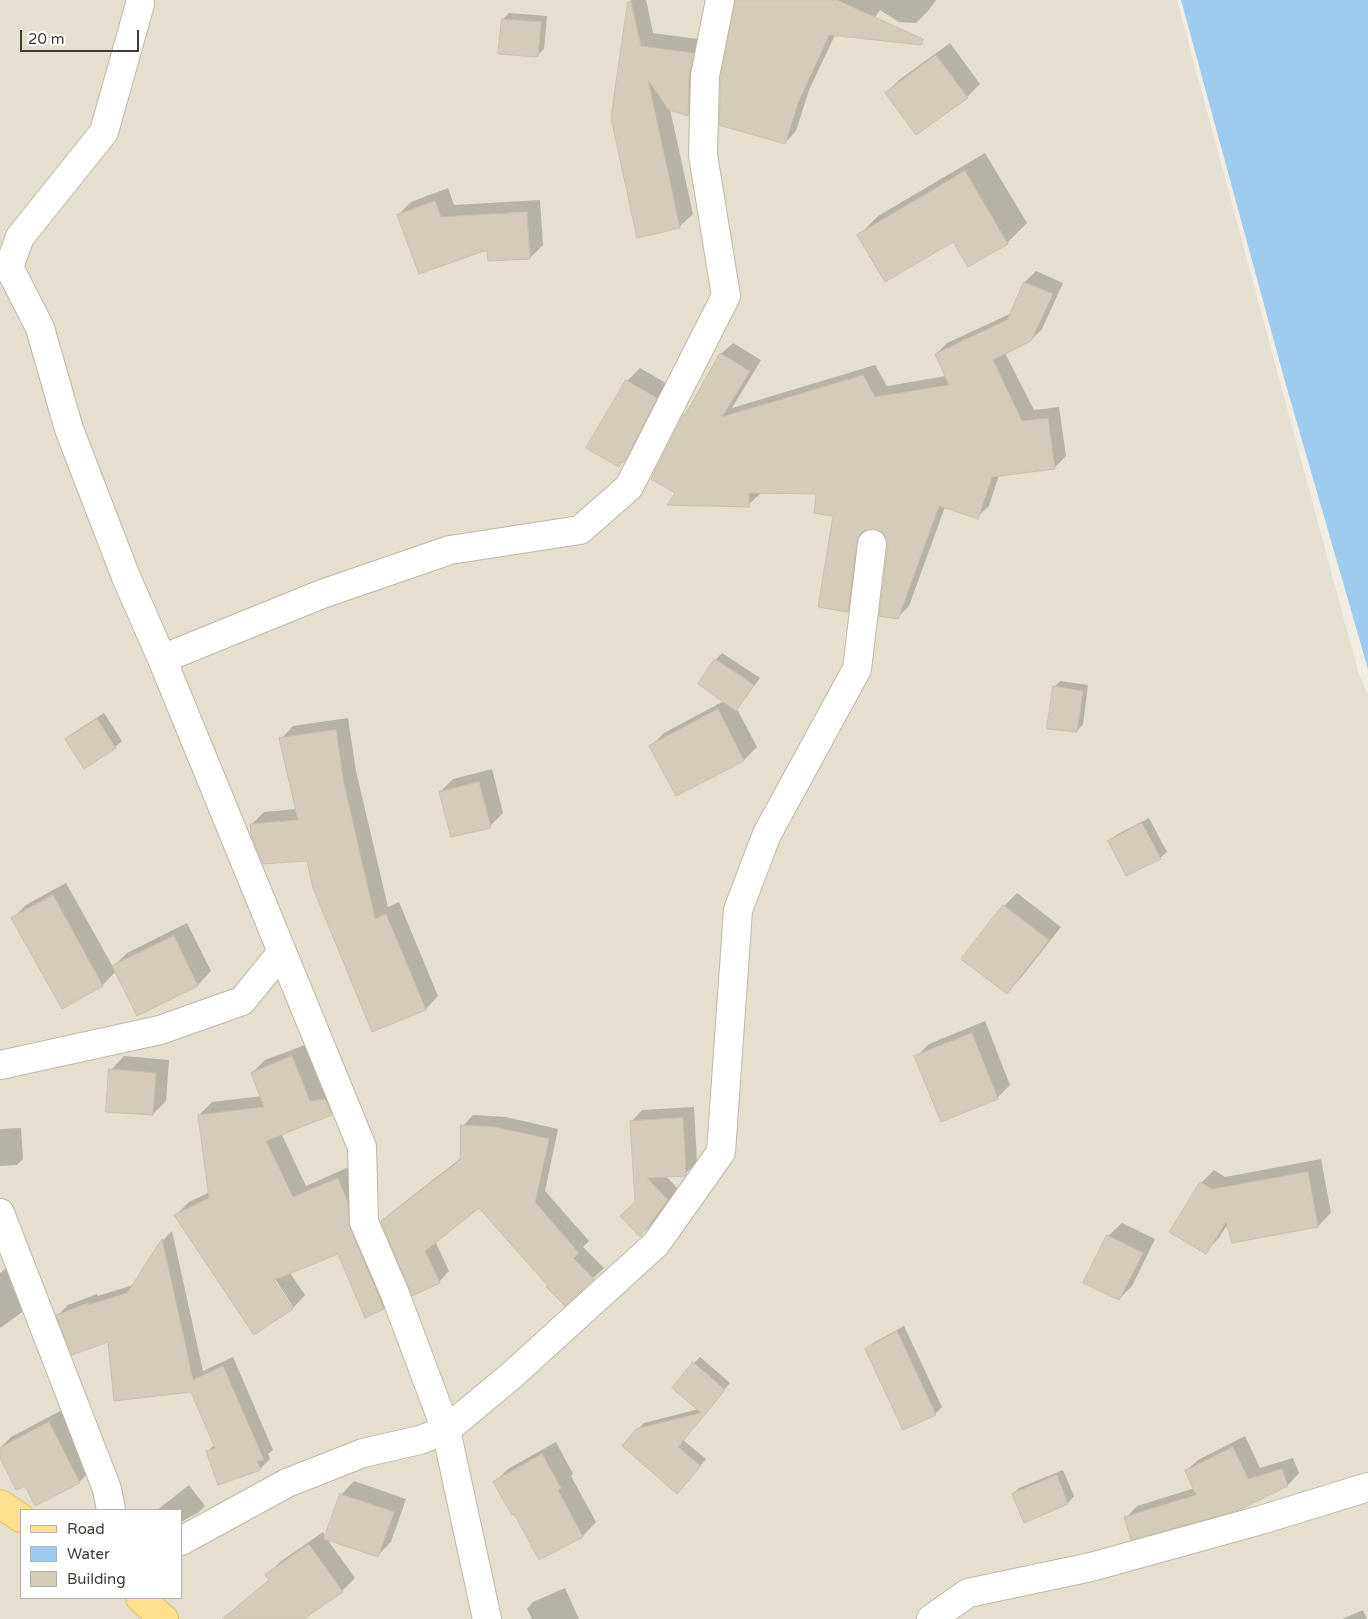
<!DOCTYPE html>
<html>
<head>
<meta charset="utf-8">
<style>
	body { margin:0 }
	#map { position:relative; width:1368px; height:1619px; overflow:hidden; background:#f1ede2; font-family:"Varela Round",sans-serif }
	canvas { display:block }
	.legend { position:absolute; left:20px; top:1509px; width:162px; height:90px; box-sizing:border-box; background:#fff; border:1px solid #b3b1ad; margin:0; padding:6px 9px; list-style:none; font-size:15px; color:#423d33 }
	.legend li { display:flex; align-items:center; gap:10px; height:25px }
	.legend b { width:25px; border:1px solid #b3b1ad }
	.scale { position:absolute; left:20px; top:30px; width:119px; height:22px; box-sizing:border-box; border:2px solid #423d33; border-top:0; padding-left:6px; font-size:15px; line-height:18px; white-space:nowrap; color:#423d33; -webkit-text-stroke:4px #fff; paint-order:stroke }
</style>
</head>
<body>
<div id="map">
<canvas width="1368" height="1619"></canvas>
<ul class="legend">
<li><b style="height:6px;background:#fee08e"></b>Road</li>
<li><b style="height:14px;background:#9dccef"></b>Water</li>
<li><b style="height:14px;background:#d5cbbb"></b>Building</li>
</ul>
<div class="scale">20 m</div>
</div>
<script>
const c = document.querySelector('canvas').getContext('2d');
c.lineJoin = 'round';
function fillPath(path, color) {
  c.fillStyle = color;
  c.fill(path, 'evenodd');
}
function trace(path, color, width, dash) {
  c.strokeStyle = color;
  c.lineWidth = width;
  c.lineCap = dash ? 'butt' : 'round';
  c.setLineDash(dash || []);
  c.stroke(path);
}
const residential = new Path2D(`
	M0,0H1177L1358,671L1368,695V1619H0ZM21,1510H181V1598H21Z`);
const water = new Path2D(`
	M1181,0H1368V669L1284,378Z`);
const shadow = new Path2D(`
	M631,0H646L653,33L706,40L701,101L688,114L670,109L693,214L679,227L629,2Z
	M736,0H936L928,11L916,23L899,22L880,10L870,25L835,35L809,90L796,131L785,143Z
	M509,13L547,16L544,49L537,56L503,19Z
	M950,43L980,84L967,97L886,93L899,80Z
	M985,153L1027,223L1007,243L968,265L954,240L859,235L878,216Z
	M448,188L454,205L540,200L543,245L530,258L488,248L398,215L411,202Z
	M1036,271L1063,283L1042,329L1031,340L1005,353L1034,410L1059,407L1066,456L1054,468L999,475L989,506L977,517L945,507L909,606L897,618L888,538L883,531L875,527L867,529L859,599L848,610L834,515L817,493L760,492V494L748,505L676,492L685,415L721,354L733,343L761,360L732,408L875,365L887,386L946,376L936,354L947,343L1012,313L1025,282Z
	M640,368L669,385L637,448L618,466L627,381Z
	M722,653L760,678L737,709L757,747L744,760L676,795L651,746L664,733L724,701L699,684L716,659Z
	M1060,681L1088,685L1083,725L1076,731L1054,687Z
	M104,713L122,741L115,747L66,740L73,733Z
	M348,718L356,771L388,907L399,902L438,996L426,1009L373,1030L308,860L252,824L264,812L296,809L281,739L293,726Z
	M492,769L503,813L490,826L440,792L453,779Z
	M1149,818L1167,852L1160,858L1109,841L1116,835Z
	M66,883L113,967L127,953L187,923L211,971L198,985L138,1015L116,971L103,985L62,1007L13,918L26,905Z
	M1017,893L1061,927L1020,979L1007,992L1004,906Z
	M985,1021L1010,1085L997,1098L916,1057L929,1044Z
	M305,1045L322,1089L338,1087L344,1101L331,1114L281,1133L306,1186L351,1166L396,1295L383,1308L339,1253L290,1273L305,1295L293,1308L255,1333L176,1215L189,1202L210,1192L199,1115L212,1102L262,1096L252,1073L265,1060ZM272,1274L293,1307H290L270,1276Z
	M124,1056L169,1060L166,1101L153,1114L111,1070Z
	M694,1107L697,1162L684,1175L666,1176L678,1189L651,1225L640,1236L636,1202L632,1121L642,1110Z
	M473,1115L506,1117L558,1129L545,1191L589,1241L583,1247L604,1268L565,1304L479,1206L435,1241L449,1271L439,1282L382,1221L393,1211L461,1158L463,1126Z
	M21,1128L23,1159L17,1165L0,1166V1129Z
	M1321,1159L1331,1213L1318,1226L1228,1224L1218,1239L1205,1252L1201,1183L1214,1170L1225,1177Z
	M1122,1223L1155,1239L1132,1286L1119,1299L1108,1236Z
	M172,1231L203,1371L233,1357L273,1450L268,1454L270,1459L260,1469L208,1451L215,1444L192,1391L109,1340L58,1315L68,1305L97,1294L98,1296L133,1285L163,1240Z
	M16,1261L32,1302L21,1313L0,1328V1273Z
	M904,1326L942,1407L935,1414L867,1350L873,1343Z
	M700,1357L730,1383L683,1440L706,1459L683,1486L637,1430L644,1423L699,1409L694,1363Z
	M62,1410L92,1469L79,1482L26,1485L0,1455V1448L11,1437Z
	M1245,1436L1260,1468L1293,1458L1299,1473L1288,1485L1126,1518L1137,1506L1195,1488L1186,1471L1198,1460Z
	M556,1442L573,1474L571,1476L596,1522L583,1536L540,1558L515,1512L495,1482L508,1469Z
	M1063,1470L1074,1496L1068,1503L1024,1521L1013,1494L1019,1488Z
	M354,1481L406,1499L391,1542L378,1555L327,1539L355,1578L342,1591L304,1618V1619H229L227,1617L240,1604L270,1579L267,1575L280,1562L323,1532L326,1537L341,1495Z
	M189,1485L205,1506L199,1512L181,1522V1510H157Z
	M565,1588L579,1619H532L527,1609L533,1602Z
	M1363,1610L1367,1619H1342Z`);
const building = new Path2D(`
	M735,0H837L923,39L922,45L829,35L798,103L785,144L719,125L721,78Z
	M628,2H631L641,46L694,53L689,76L688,116L669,110L648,80L680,228L637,238L611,118Z
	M502,19L541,22L538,57L498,54Z
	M936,55L968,98L916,135L885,93Z
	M965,171L1008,244L968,267L953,242L885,282L857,235Z
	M435,201L441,217L527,212L530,259L488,261L487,250L419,274L397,215Z
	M1024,282L1053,294L1031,341L993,360L1022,421L1048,418L1055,469L992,477L978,519L939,506L898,619L879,616L888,545L886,538L882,532L874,529L865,530L860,534L857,542L848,612L818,607L833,516L814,513L816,494L749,493V507L667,505L675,493L651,479L684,414L685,415L720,353L750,371L722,417L863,375L875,397L949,385L935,354L1007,320Z
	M626,380L657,398L624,463L622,462L619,467L586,448Z
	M715,659L754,685L736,711L698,684Z
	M1053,686L1083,691L1077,732L1047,729Z
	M718,709L744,761L676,796L649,746Z
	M97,719L116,748L84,769L65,739Z
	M336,730L344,784L375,919L386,914L426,1010L372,1032L313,888L307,861L263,864L251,835L250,824L298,820L279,738Z
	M479,782L491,828L451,837L439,792Z
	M1142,823L1161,859L1126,876L1108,841Z
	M53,895L103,986L62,1009L11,918Z
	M1003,905L1049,940L1007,994L961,959Z
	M174,936L198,986L137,1016L112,966Z
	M972,1033L998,1099L941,1122L914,1056Z
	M292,1056L310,1101L325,1099L332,1115L266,1141L293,1197L338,1178L348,1203L350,1228L384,1309L365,1318L338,1254L274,1280L293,1309L254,1335L174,1215L209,1198L198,1115L264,1107L251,1073Z
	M109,1069L156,1073L153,1115L106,1112Z
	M683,1118L686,1174L685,1176L647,1178L668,1200L640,1237L620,1216L635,1202L630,1121Z
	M461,1125L495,1127L549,1139L535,1202L579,1253L573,1258L594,1279L565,1306L546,1287L548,1286L479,1208L425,1251L440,1283L412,1296L381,1221L460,1160Z
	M1308,1172L1318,1227L1232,1243L1226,1222L1206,1254L1169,1232L1200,1182L1212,1189Z
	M1107,1235L1143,1253L1119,1300L1083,1283Z
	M162,1239L193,1380L223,1366L264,1460L257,1461L261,1470L218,1485L206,1451L215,1448L191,1392L114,1401L108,1342L72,1355L56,1315L88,1303V1305L127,1293Z
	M897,1331L936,1415L903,1430L865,1349Z
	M693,1362L725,1390L678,1447L701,1466L677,1494L622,1446L636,1429L701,1413L672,1388Z
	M49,1422L80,1483L35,1506L25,1486L16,1490L0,1458V1448Z
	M1233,1447L1248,1479L1282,1469L1288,1486L1239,1510L1131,1540L1124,1517L1196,1495L1185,1471Z
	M542,1454L561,1488L558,1490L583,1537L539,1560L514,1514L512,1515L493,1482Z
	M1057,1475L1068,1504L1024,1523L1012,1494Z
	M340,1494L394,1512L378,1557L324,1539Z
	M309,1544L343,1592L304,1619H222L269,1580L265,1575Z`);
const minor = new Path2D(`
	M140,0V4L104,132L20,237L9,267L40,328L69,429L126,577L162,659
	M0,1065L160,1030L242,1001L282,952
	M0,1213L107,1489L111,1510
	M181,1541L287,1483L363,1453L420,1440L446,1430L512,1375L656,1244L721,1152L738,910L767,834L857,669L872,544
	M487,1619L446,1430L395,1294L364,1222L362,1147L162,659L322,594L450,550L580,530L629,487L726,296L703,155L705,76L720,0
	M931,1619L968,1593L1091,1567L1261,1520L1368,1487`);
const major = new Path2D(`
	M0,1504L21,1518
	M140,1598L164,1619`);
fillPath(residential, '#e5dfd0');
fillPath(water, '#9dccef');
fillPath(shadow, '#0003');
fillPath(building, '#d5cbbb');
trace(building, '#cdc0ab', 1);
trace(minor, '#bfb7a8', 30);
trace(major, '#e2be5f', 30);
trace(minor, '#fff', 28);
trace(major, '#fee08e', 28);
</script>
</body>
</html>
